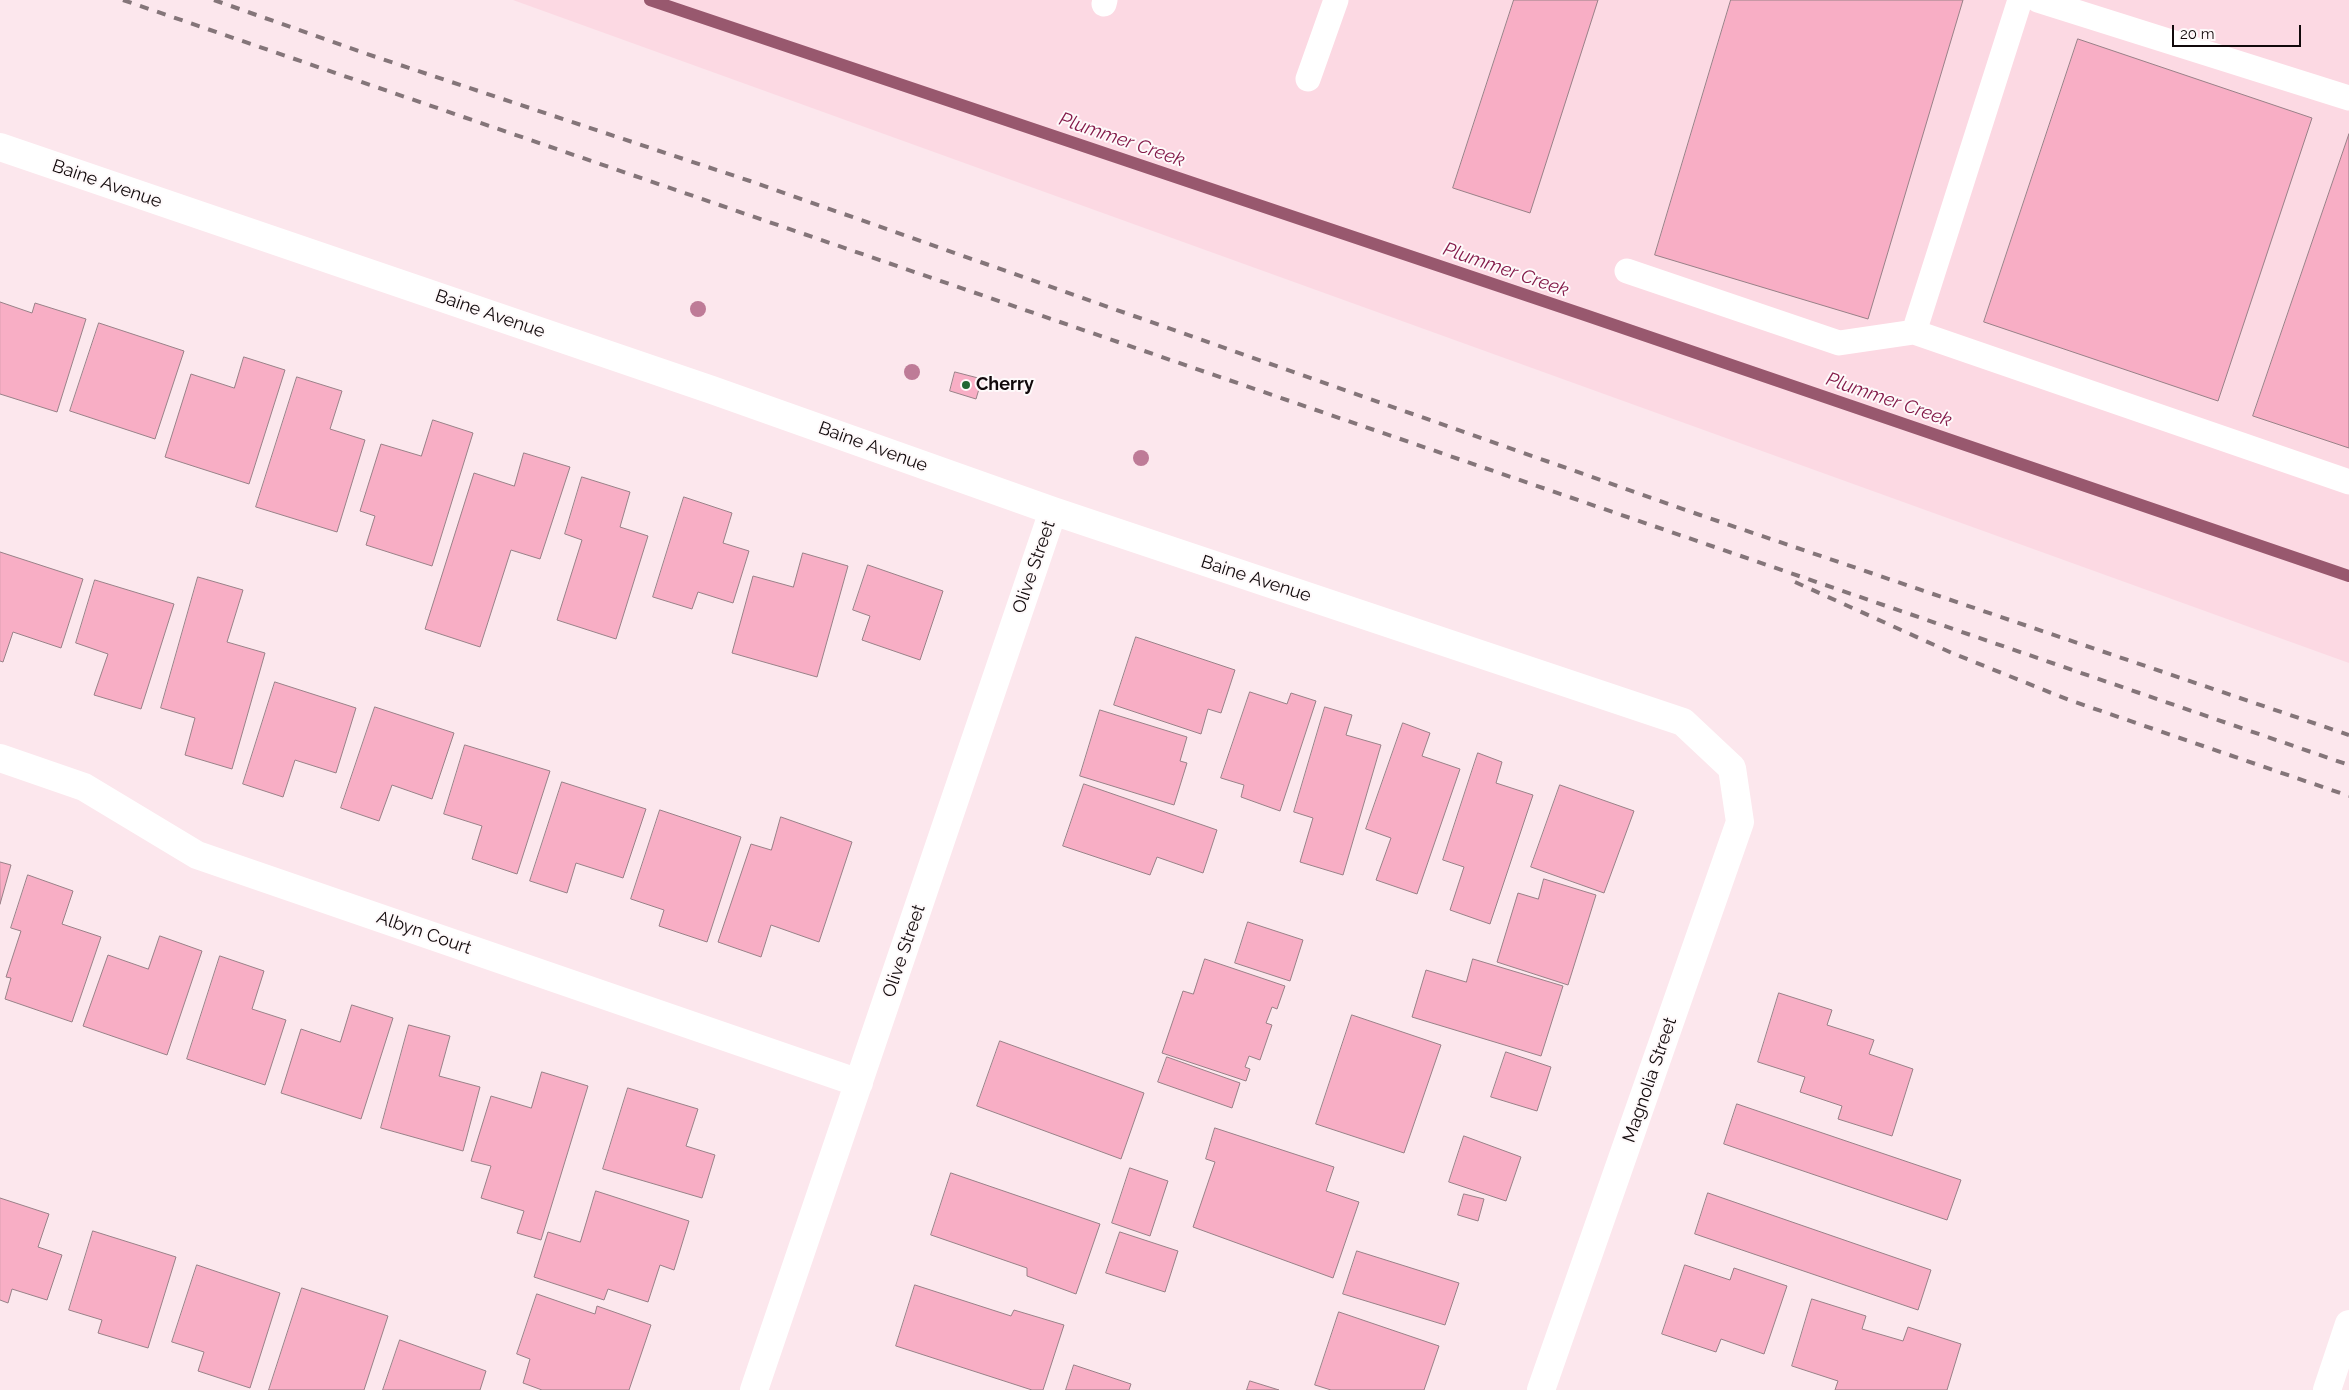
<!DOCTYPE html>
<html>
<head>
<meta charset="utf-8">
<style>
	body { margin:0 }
	#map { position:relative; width:2349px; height:1390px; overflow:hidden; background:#fce7ed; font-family:Raleway,sans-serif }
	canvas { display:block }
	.scale { position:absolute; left:2172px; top:25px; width:129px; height:22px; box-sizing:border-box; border:2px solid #11090b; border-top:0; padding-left:6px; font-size:15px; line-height:18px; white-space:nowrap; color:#11090b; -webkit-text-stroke:4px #fef9fa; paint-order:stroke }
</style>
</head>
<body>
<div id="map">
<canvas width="2349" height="1390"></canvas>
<div class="scale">20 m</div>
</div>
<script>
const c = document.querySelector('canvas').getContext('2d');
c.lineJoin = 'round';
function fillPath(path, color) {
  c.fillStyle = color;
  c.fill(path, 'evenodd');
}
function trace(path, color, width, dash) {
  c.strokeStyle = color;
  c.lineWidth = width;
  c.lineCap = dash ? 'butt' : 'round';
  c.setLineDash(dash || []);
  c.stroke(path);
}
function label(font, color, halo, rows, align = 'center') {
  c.font = font + ' Raleway,sans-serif';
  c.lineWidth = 4;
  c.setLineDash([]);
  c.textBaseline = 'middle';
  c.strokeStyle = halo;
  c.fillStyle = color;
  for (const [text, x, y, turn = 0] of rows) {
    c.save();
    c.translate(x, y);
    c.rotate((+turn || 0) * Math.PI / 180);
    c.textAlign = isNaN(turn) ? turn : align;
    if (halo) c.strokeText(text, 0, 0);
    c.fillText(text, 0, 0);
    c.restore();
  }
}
const built = new Path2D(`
	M513,0H2349V663Z`);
const stream = new Path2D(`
	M650,0L1585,315L2349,576`);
const building = new Path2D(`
	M1514,0H1598L1530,213L1453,188Z
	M1731,0H1963L1868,319L1655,255Z
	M2078,39L2312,118L2218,401L1984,322Z
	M2349,134V448L2253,416Z
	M0,302L32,313L35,303L86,319L57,412L0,394Z
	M99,323L184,351L155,439L70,411Z
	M244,357L285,370L249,484L165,457L191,374L234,388Z
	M955,372L982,379L976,399L950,391Z
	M297,377L342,391L330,429L365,440L337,532L256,507Z
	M433,420L473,433L432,566L366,545L375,516L360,511L381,444L421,456Z
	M524,453L570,467L540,559L511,550L480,647L425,629L474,473L514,486Z
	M582,477L630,492L620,527L648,536L616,639L557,620L582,540L565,534Z
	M684,497L732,513L723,543L749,551L733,603L698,592L692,609L653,597Z
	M0,552L83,579L61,648L13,632L3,662L0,661Z
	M803,553L848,566L817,677L732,653L753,576L793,587Z
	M868,565L943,591L920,660L862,640L870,616L853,610Z
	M198,577L243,590L227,642L265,653L232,769L185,755L195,718L161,708Z
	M95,580L174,604L141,709L94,695L108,654L76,643Z
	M1136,637L1235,670L1221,713L1208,709L1201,734L1114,705Z
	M275,682L356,708L336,773L295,760L283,797L243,784Z
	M1250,692L1287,704L1291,693L1316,701L1280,811L1241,797L1244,785L1221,778Z
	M375,707L454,733L432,799L392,785L379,821L341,808Z
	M1325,707L1352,715L1346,735L1381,745L1343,875L1300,862L1313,818L1294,812Z
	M1100,710L1187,737L1180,761L1187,763L1174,805L1080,776Z
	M1403,723L1430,733L1422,756L1460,769L1417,894L1376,880L1391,838L1366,829Z
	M465,745L550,771L517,874L472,859L482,826L444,814Z
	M1478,753L1502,762L1496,783L1533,795L1490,924L1450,910L1464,867L1443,860Z
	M562,782L646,809L623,878L576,863L567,893L530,881Z
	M1084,784L1217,830L1203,873L1157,857L1150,875L1063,846Z
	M1560,785L1634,811L1604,893L1531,867Z
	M660,810L741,837L707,942L659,926L664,910L631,899Z
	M781,817L852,842L819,942L771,925L761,957L718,942L751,844L771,850Z
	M0,862L11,865L0,904Z
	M28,875L73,891L62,924L101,937L72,1022L5,999L11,978L6,977L21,931L11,928Z
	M1544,879L1596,895L1568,985L1497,962L1518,893L1538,899Z
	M1248,922L1303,940L1290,981L1235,963Z
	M160,936L202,951L167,1055L83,1026L108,955L148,969Z
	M220,956L264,971L252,1009L286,1020L265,1085L187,1059Z
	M1205,959L1285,986L1277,1009L1272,1007L1266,1023L1272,1025L1260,1060L1249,1056L1245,1067L1250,1069L1246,1081L1162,1053L1183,991L1193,994Z
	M1473,959L1563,986L1541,1056L1412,1017L1426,970L1466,982Z
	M1779,993L1832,1010L1827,1025L1874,1040L1869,1054L1913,1069L1892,1136L1838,1119L1842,1106L1800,1092L1805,1077L1758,1062Z
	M352,1005L393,1018L361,1119L281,1093L301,1029L340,1042Z
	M1352,1015L1441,1045L1404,1153L1316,1124Z
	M409,1025L450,1036L439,1076L480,1087L463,1151L381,1128Z
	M1000,1041L1144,1093L1121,1159L977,1106Z
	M1506,1052L1551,1067L1537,1111L1491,1097Z
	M1167,1057L1240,1083L1232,1108L1158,1082Z
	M542,1072L588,1086L541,1240L517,1233L524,1211L481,1198L491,1166L471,1161L491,1096L531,1108Z
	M628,1088L698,1109L686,1146L715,1155L702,1198L603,1169Z
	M1737,1104L1961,1180L1947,1220L1724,1144Z
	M1215,1128L1334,1167L1326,1191L1359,1202L1333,1278L1193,1227L1215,1162L1206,1159Z
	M1464,1136L1521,1157L1506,1201L1449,1182Z
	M1130,1168L1168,1181L1150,1236L1112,1223Z
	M951,1173L1100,1224L1076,1294L1027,1276V1268L931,1235Z
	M596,1191L689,1221L674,1270L660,1265L648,1302L608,1289L604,1300L534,1277L548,1232L580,1242Z
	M1708,1193L1931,1270L1918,1310L1695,1234Z
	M1464,1194L1484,1199L1478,1221L1458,1215Z
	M0,1198L49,1214L38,1247L62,1255L47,1300L12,1289L8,1303L0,1300Z
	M93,1231L176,1257L148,1348L98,1333L102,1320L69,1310Z
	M1120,1232L1178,1251L1165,1292L1106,1273Z
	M1357,1251L1459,1283L1445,1325L1343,1294Z
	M197,1265L280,1293L250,1388L198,1371L204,1352L172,1342Z
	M1685,1265L1730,1280L1734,1268L1787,1286L1764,1354L1721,1339L1716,1352L1662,1334Z
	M915,1285L1011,1316L1014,1310L1064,1325L1043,1390H1032L896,1346Z
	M302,1288L388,1316L364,1390H269Z
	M537,1294L595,1314L597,1306L651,1325L629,1390H542L523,1383L530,1359L517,1354Z
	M1812,1299L1866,1316L1862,1329L1903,1341L1908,1327L1961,1344L1947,1390H1835L1838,1381L1792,1366Z
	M1339,1312L1439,1346L1424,1390H1331L1315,1385Z
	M400,1340L486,1371L480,1390H383Z
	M1074,1365L1131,1384L1129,1390H1066Z
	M1250,1381L1279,1390H1247Z`);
const lane = new Path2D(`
	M2020,0L1914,332L2349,482
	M2038,0L2349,98
	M1104,4L1105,0
	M1308,79L1336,0
	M1627,271L1839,343L1914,332`);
const street = new Path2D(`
	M0,147L712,390L1053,511L1683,722L1732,768L1740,822L1541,1390
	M0,758L84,787L197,855L859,1083
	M754,1390L1053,511`);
const secondary = new Path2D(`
	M2327,1390L2349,1324`);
const rail = new Path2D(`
	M123,0L2349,765
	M214,0L364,53L750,181L1700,515L2349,735
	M1795,582L1952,653L2069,700L2349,796`);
const trees = [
	[698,309],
	[912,372],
	[1141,458]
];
const markers = [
	[966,385,5,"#216733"]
];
const streetNames = [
	["Baine Avenue",107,184,19],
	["Baine Avenue",490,314,19],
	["Baine Avenue",873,447,20],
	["Olive Street",1034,567,-71],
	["Baine Avenue",1256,579,18],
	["Albyn Court",424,933,19],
	["Olive Street",904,951,-71],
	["Magnolia Street",1650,1080,-71]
];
const poiNames = [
	["Cherry",976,385]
];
const waterNames = [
	["Plummer Creek",1122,140,19],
	["Plummer Creek",1506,270,19],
	["Plummer Creek",1889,400,19]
];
fillPath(built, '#fcd9e3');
trace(stream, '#98586e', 12);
fillPath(building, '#f8aec5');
trace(building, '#998188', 1);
trace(lane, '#fff', 25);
trace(street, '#fff', 28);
trace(secondary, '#fff', 28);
trace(rail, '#847579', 4, [9, 9]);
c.fillStyle = '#be7b97';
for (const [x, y] of trees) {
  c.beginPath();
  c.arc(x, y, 8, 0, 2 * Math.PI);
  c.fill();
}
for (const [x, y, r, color] of markers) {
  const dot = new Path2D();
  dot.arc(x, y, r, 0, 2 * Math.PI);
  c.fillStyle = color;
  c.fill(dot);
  trace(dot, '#fef9fa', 2);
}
label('18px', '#11090b', '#fef9fa', streetNames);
label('bold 18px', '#11090b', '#fef9fa', poiNames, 'left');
label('italic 19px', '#841b4a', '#fef9fa', waterNames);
</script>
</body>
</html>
